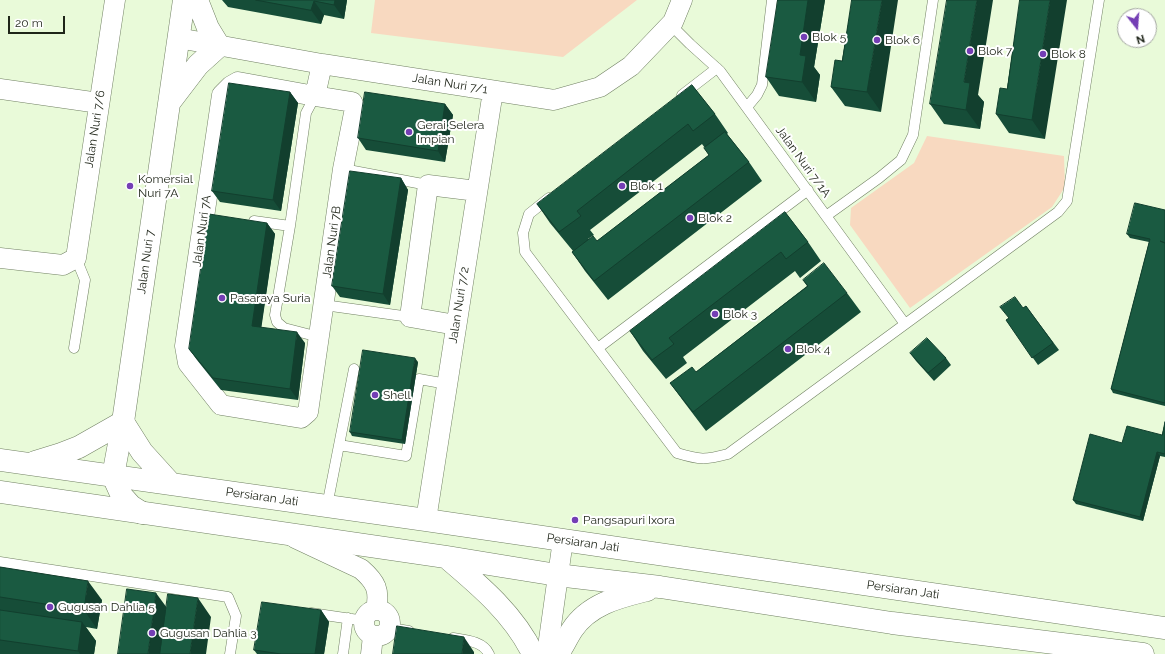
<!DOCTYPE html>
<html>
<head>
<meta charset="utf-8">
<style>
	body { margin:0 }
	#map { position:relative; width:1165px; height:654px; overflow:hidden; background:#e9fad9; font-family:Raleway,sans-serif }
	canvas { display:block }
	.north { position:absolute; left:1117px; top:8px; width:40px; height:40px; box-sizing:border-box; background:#fff; border:1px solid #a5a8a3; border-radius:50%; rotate:163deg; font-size:11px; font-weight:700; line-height:16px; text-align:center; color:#1f2519 }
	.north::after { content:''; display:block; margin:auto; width:14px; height:18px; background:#743eb5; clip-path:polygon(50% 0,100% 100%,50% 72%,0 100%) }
	.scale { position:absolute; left:8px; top:16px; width:57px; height:18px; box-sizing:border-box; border:2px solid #1f2519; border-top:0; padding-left:5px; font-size:12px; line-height:14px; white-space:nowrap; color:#1f2519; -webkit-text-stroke:3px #fff; paint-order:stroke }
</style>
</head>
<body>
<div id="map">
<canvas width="1165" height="654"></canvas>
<div class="north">N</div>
<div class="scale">20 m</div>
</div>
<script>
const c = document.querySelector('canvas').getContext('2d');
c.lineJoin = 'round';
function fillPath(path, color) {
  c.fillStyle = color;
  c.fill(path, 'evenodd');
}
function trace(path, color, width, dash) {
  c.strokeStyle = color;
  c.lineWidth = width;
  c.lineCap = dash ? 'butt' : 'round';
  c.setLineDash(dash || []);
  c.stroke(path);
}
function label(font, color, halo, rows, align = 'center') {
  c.font = font + ' Raleway,sans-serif';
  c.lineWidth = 4;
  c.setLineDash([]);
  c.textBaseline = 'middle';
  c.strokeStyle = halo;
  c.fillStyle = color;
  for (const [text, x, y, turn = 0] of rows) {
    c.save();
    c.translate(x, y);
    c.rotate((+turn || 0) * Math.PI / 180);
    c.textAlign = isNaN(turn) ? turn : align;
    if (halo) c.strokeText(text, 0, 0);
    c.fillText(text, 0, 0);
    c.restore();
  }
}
const green = new Path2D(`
	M375,0H637L563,57L371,33Z
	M927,136L1064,156L1065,187L1052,207L910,308L850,225L851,208L914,163Z`);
const service = new Path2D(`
	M671,25L690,44L720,71L905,324
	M682,95L717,68
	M315,96L306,113L290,226L275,315L277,322L284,328L319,337
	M747,107L757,95L762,85L772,0
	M343,169L428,185
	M549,198L529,214L523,233L525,252L677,453C700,460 705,460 728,454L1058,212L1067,201L1099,0
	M826,216L879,178L901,160L913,135L933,0
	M254,221L290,226
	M324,305L410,317
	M74,348L85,280L76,258
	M598,348L808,190
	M339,445L406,456L419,379L447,384
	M327,506L354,369
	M0,562L228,597L236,616L230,654
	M311,613L365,621
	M390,628L409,631
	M453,638C465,640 483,641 489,654
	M343,654L348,618`);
const minor = new Path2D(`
	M178,38L322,64L554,100L600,87L631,66L673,22L682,0
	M0,89L99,103
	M315,96L352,102L355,108L343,169L308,412L301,418L221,405L188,363L185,346L222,95L231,86L238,82L315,96L322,64
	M0,258L63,265L76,258L115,0
	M456,325L410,317L428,185L477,191
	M426,520L493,91
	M295,538L361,569C376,582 380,590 376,610
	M364 623a13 13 0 1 1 26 0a13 13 0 1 1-26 0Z
	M371,654L373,636
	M547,654L563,540`);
const tertiary = new Path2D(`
	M169,103L198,65L219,46L208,28L197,0
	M142,513L131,506L122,496L113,476L123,422L184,0`);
const secondary = new Path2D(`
	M0,460L426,520L1165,628
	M35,462L61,454L79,447L123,422L142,452L171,484
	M0,492L446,557L557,575L660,587L892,623L1143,654
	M446,557C479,585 514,614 533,654
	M558,654C563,646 567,638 572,630C589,604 619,597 647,590`);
const wall = new Path2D(`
	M222,0H347L344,19L324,15L321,24L228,7Z
	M778,0H825L814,67L820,75L816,102L779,96L766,77Z
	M852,0L881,112L845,106L831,87L842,61Z
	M1020,0L1045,139L1009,133L996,114L1007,89Z
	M692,85L715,114L728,133L727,134L749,162L762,181L608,300L585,271L572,252L573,251L550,223L537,204ZM702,144L705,148H704L709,155L597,241L588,239L594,235L590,230Z
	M290,92L298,103L281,211L220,202L212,191Z
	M978,95L984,102L980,129L944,124L930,104Z
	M445,104L453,115L445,162L366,150L358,138Z
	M401,178L408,190L390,305L340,297L332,286Z
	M1165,210V406L1113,393L1111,389L1149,242L1130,238L1127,234Z
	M785,212L808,242L821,261L800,278L795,271L683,357L687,363L666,379L643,351L630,331Z
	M267,223L275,234L261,327L305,343L298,400L221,390L197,360L189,349Z
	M803,280L847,293L861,312L706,431L684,402L670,383L696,372L807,286Z
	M1026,306L1059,350L1038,365L1006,320Z
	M910,353L946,358L951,365L934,381L916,361Z
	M418,362L405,444L352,436L350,432Z
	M1165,422V457L1160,456L1143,521L1076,504L1073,500L1122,443L1162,435Z
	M0,567L102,600L97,629L86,627L96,641L94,654H0Z
	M321,610L329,622L324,654H257L254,650Z`);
const shadedWall = new Path2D(`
	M335,0H347L344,19L334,5Z
	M808,0H825L814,67L820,75L816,102L802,82L800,55Z
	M882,0H898L881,112L867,92Z
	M977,0H993L978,95L984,102L980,129L966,110L964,82Z
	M1050,0H1067L1045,139L1032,120Z
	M314,1L324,15L321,24L311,10Z
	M290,92L298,103L281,211L273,200Z
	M445,104L453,115L445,162L438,151Z
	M401,178L408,190L390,305L383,294Z
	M267,223L275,234L260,337L252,326Z
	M297,332L305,343L298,400L290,389Z
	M415,358L418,362L405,444L402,440Z
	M1157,452L1160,456L1143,521L1140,517Z
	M88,581L102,600L97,629L84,610Z
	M156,593L170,612L164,654H148Z
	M198,598L211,617L206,654H190Z
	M321,610L329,622L324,654H315Z
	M82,622L96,641L94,654H80L78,651Z
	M464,637L474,652V654H462Z`);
const building = new Path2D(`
	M256,0H335L334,5L314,1L311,10Z
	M778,0H808L800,55L806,56L802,82L766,77Z
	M852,0H882L867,92L831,87L835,60L842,61Z
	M947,0H977L964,82L970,83L966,110L930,104Z
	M1020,0H1050L1032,120L996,114L1000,88L1007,89Z
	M229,83L290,92L273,200L212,191Z
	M692,85L715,114L693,131L688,124L577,211L581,216L559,232L537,204Z
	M365,92L445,104L438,151L358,138Z
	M725,132L749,162L594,281L572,252L593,236L597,241L709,155L704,148Z
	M350,171L401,178L383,294L332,286Z
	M1135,203L1165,210V243L1160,241L1165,243V403L1111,389L1150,239L1127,234Z
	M785,212L808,242L786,259L781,252L669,338L674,344L652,360L630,331Z
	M209,214L267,223L252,326L297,332L290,389L213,378L189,349Z
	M824,263L847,293L693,412L670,383L692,367L696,372L808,286L803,280Z
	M1015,297L1023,308L1026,306L1053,343L1032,358L1006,320L1009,318L1000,307Z
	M927,338L946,358L928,373L910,353Z
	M363,350L415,358L402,440L350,432Z
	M1165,422V454L1157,452L1140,517L1073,500L1090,434L1122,443L1127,426L1162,435Z
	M0,567L88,581L84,610L0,597Z
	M127,589L156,593L148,654H118Z
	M168,594L198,598L190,654H160Z
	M262,602L321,610L315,654H281L254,650Z
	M0,610L82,622L78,651L0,640Z
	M397,626L464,637L462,654H393Z`);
const markers = [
	[804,37,4,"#743eb5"],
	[877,40,4,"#743eb5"],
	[970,51,4,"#743eb5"],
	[1043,54,4,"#743eb5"],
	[409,132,4,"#743eb5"],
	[130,186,4,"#743eb5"],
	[622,186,4,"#743eb5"],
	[690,218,4,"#743eb5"],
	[222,298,4,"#743eb5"],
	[715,314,4,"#743eb5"],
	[788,349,4,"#743eb5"],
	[375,395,4,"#743eb5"],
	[575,520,4,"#743eb5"],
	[50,607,4,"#743eb5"],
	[152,633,4,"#743eb5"]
];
const poiNames = [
	["Blok 5",812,37],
	["Blok 6",885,40],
	["Blok 7",978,51],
	["Blok 8",1051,54],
	["Gerai Selera",417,125],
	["Impian",417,139],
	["Komersial",138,179],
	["Nuri 7A",138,193],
	["Blok 1",630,186],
	["Blok 2",698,218],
	["Pasaraya Suria",230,298],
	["Blok 3",723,314],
	["Blok 4",796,349],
	["Shell",383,395],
	["Pangsapuri Ixora",583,520],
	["Gugusan Dahlia 5",58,607],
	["Gugusan Dahlia 3",160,633]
];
const streetNames = [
	["Jalan Nuri 7/1",450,84,9],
	["Jalan Nuri 7/6",95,129,-81],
	["Jalan Nuri 7/1A",803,162,54],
	["Jalan Nuri 7A",202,231,-82],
	["Jalan Nuri 7B",332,242,-82],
	["Jalan Nuri 7",146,262,-82],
	["Jalan Nuri 7/2",459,305,-81],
	["Persiaran Jati",262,497,8],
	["Persiaran Jati",583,543,8],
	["Persiaran Jati",903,590,8]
];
fillPath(green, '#f8d9c0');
trace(service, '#718063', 11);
trace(minor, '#718063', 21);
trace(tertiary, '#718063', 23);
trace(secondary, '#718063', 23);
trace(service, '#fff', 10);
trace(minor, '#fff', 20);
trace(tertiary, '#fff', 22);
trace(secondary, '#fff', 22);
fillPath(wall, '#164d38');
fillPath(shadedWall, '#123f2e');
fillPath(building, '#1a5a41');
trace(building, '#123f2e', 1);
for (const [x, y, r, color] of markers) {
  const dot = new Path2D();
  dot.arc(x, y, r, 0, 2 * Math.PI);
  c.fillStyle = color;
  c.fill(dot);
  trace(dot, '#fff', 1.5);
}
label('12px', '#1f2519', '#fff', poiNames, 'left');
label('12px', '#1f2519', '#fff', streetNames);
</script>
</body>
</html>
